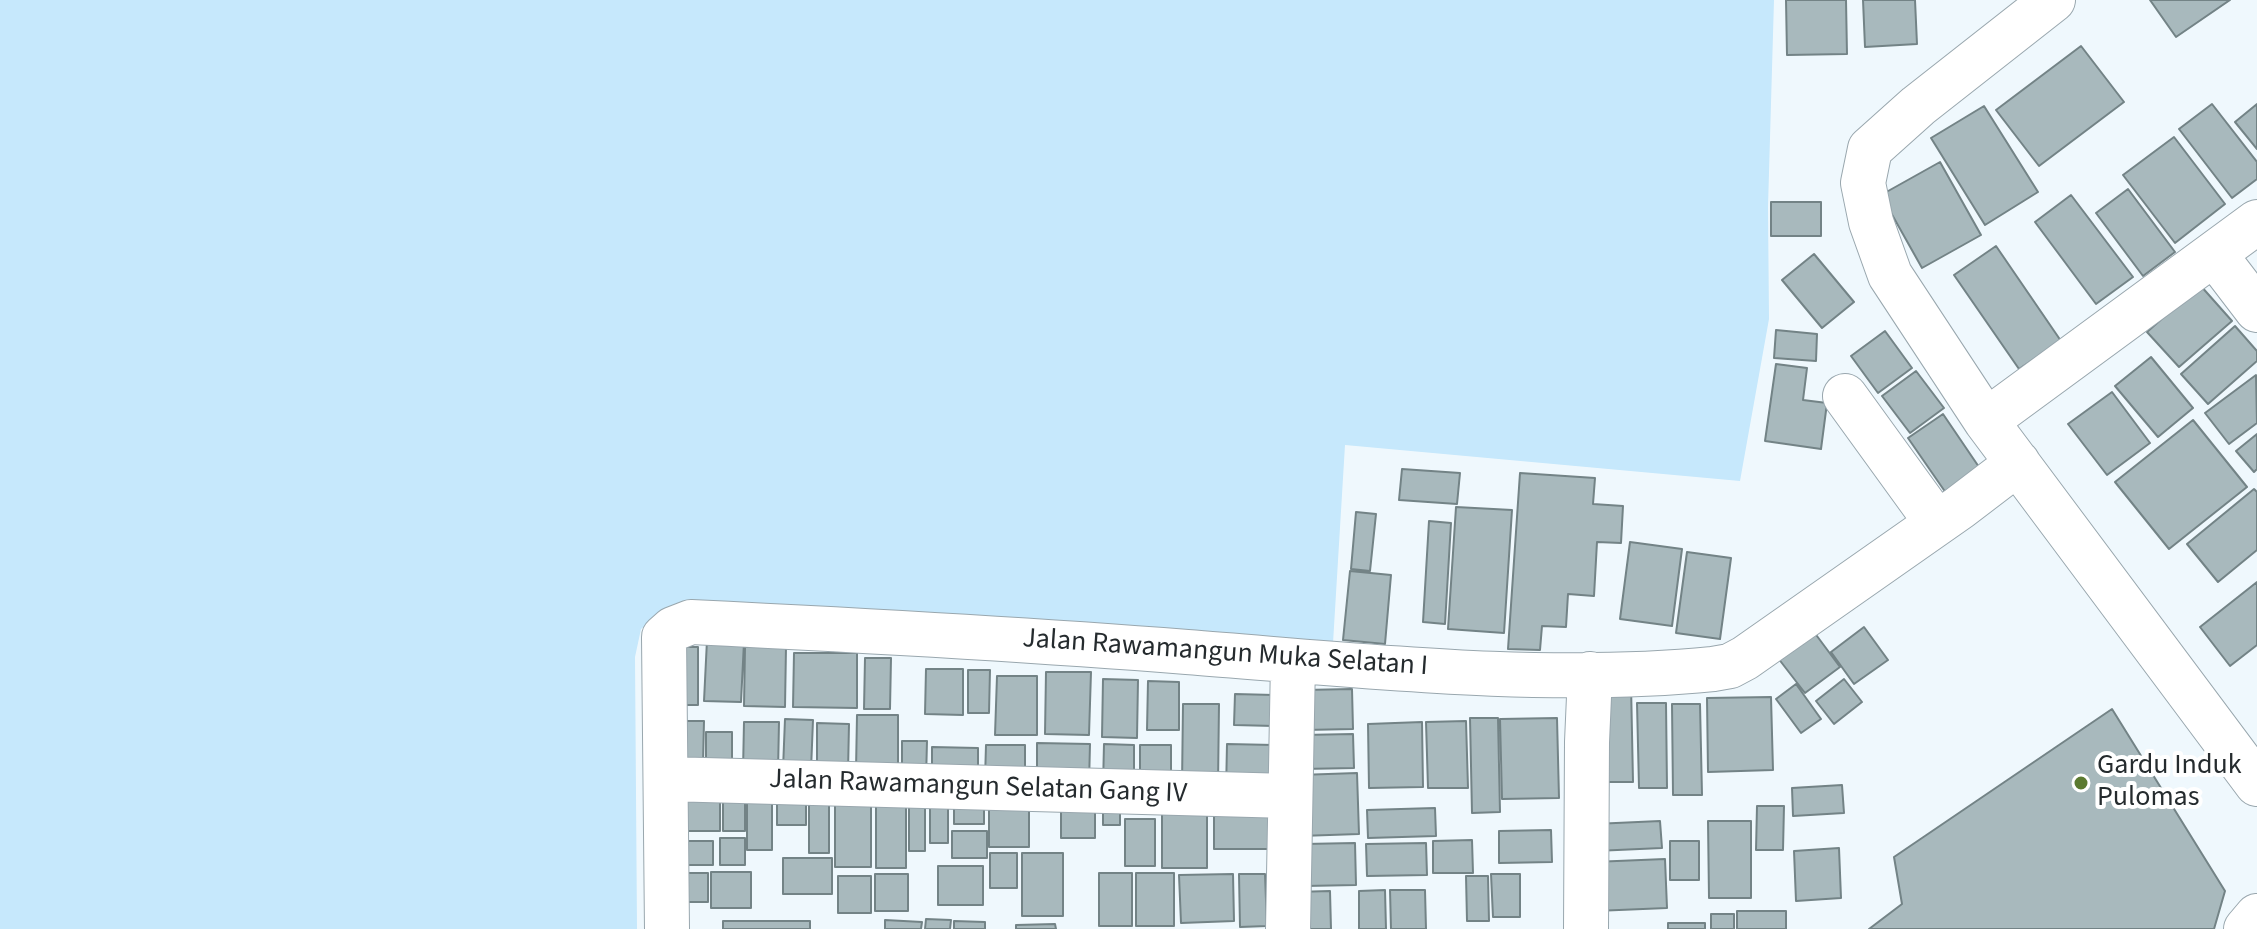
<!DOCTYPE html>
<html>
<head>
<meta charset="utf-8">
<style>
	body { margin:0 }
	canvas { display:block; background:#eff8fd }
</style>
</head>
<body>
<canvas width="2257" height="929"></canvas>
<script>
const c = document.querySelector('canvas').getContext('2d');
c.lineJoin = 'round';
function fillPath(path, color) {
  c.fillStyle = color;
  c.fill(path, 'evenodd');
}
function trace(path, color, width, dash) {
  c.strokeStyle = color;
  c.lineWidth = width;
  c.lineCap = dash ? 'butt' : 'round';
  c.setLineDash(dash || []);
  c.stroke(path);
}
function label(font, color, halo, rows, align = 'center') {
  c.font = font + ' "Source Sans 3",sans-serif';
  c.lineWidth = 8;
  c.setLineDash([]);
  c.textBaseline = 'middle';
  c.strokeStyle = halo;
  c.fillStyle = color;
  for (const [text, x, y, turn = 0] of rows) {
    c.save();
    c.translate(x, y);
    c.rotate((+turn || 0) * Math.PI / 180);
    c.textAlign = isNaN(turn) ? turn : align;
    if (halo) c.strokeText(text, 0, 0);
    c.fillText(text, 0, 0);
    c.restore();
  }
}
const green = new Path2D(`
	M0,0H1774L1768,207L1769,319L1740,481L1345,445L1333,643L662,613L641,629L635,657L637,929H0Z`);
const building = new Path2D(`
	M1786,0H1846L1847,54L1787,55Z
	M1863,0H1915L1917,44L1865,47Z
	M2150,0H2230L2176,37Z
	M2081,46L2124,102L2039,166L1996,110Z
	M2212,104L2257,162V179L2232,198L2179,129Z
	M2257,104V149L2235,122Z
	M1984,106L2038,192L1985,225L1931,138Z
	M2174,137L2225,204L2175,243L2123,175Z
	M1940,162L1981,235L1922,268L1881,195Z
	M2128,189L2175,252L2143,276L2096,213Z
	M2071,195L2133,277L2096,304L2035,222Z
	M1771,202H1821V236H1771Z
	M1996,246L2061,341L2019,369L1954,275Z
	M1814,254L1854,302L1822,328L1782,280Z
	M2200,285L2232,321L2179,367L2147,332Z
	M2235,326L2257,351V361L2208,404L2181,374Z
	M1776,330L1817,334L1816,361L1774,358Z
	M1885,331L1912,368L1878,393L1851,356Z
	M2151,357L2193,408L2158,437L2115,386Z
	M1776,364L1807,368L1803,400L1827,403L1821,449L1765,441Z
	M1916,371L1944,408L1910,433L1882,396Z
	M2256,375L2257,423L2229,444L2205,413Z
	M2112,392L2150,443L2107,475L2068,424Z
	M1943,414L1981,470L1946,493L1908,438Z
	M2193,420L2247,487L2169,549L2115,482Z
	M2257,434V469L2254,472L2236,451Z
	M1402,469L1460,473L1457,504L1399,500Z
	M1520,473L1595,478L1593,504L1623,506L1621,543L1597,542L1594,596L1568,594L1566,627L1542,626L1540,650L1508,649Z
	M2254,489L2257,492V550L2218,582L2187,544Z
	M1456,507L1512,510L1504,633L1448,629Z
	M1356,512L1376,514L1370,571L1351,569Z
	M1429,521L1451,523L1445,624L1423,622Z
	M1630,542L1682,549L1672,626L1620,619Z
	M1687,552L1731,558L1720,639L1676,633Z
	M1350,571L1391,575L1385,644L1343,640Z
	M2257,582V645L2230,666L2200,627Z
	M1864,627L1888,660L1854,684L1831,652Z
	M1814,632L1840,667L1805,693L1778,658Z
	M707,640L744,642L741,702L704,701Z
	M671,647H698V705H671Z
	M745,647H786L785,707L744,706Z
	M794,653H857V708L793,707Z
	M865,658H891L890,709H864Z
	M926,669H963V715L925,714Z
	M968,670H990L989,713H968Z
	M1046,672H1091L1089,735L1045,734Z
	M997,676H1037V735H995Z
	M1103,679L1138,680L1137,738L1102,737Z
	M1844,679L1862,702L1834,724L1816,701Z
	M1148,681L1179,682V730H1147Z
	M1594,684H1631L1633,782H1596Z
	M1796,684L1821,719L1801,733L1776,699Z
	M1352,689L1353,729L1305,730L1304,690Z
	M1235,694L1274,695V726L1234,725Z
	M1771,697L1773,770L1708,772L1707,698Z
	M1637,703H1666L1667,788H1639Z
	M1183,704H1219L1218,785H1182Z
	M1672,704H1700L1702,795H1673Z
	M2112,709L2225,891L2214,929H1869L1902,904L1894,857Z
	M857,715H898V771L856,770Z
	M1470,718H1498L1500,812L1472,813Z
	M1557,718L1559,798L1502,799L1500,719Z
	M785,719L813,720L811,770L783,769Z
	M669,721H704L703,764H668Z
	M1466,721L1468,788H1428L1426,722Z
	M744,722H779L778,772L743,771Z
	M1422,722L1423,787L1369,788L1368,724Z
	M817,723L849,724L848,772H817Z
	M706,732H732V766H706Z
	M1353,734L1354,768L1302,769V735Z
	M902,741H927L926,780L902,779Z
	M1037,743L1090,744L1089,784L1037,782Z
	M1104,744L1134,745V786H1103Z
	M1227,744L1274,745L1273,793L1226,792Z
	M986,745H1025V779H985Z
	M1140,745H1171V790L1140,789Z
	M932,747L978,748V779H932Z
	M1357,773L1359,834L1300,836L1299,775Z
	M673,785H720V831H673Z
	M777,785H806V825H777Z
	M1842,785L1844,813L1793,816L1792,788Z
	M747,787H772V850H747Z
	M809,789H829V853H809Z
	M723,790H745V831H723Z
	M876,791H906V868H876Z
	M930,791H948V843H930Z
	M954,796H984V824H954Z
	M835,798H871V867H835Z
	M989,798H1029V847H989Z
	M909,801H925V851H909Z
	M1162,804H1207V868H1162Z
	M1103,806H1120V825H1103Z
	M1757,806H1784L1783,850H1756Z
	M1214,808H1272V849H1214Z
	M1435,808L1436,836L1368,838L1367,810Z
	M1061,809H1095V838H1061Z
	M1125,819H1155V866H1125Z
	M1660,821L1662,848L1595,851L1594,824Z
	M1708,821H1751V898H1709Z
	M1551,830L1552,862L1499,863V831Z
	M952,831H987V858H952Z
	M720,838H745V865H720Z
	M1472,840L1473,873H1433V841Z
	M671,841H713V865H671Z
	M1670,841H1699V880H1670Z
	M1355,843L1356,885L1305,886L1304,844Z
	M1426,843L1427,875L1367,876L1366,844Z
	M1839,848L1841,898L1796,901L1794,851Z
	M990,853H1017V888H990Z
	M1022,853H1063V916H1022Z
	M783,858H832V894H783Z
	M1665,859L1667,908L1595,911L1593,862Z
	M938,866H983V905H938Z
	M711,872H751V908H711Z
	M671,873H708V902H671Z
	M1099,873H1132V926H1099Z
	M1136,873H1174V926H1136Z
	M875,874H908V911H875Z
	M1233,874L1234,921L1181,923L1179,875Z
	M1239,874H1265L1267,926L1240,927Z
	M1491,874H1520V917H1493Z
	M838,876H871V913H838Z
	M1466,876H1488L1489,921H1467Z
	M1385,890L1386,929H1359V891Z
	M1390,890H1425L1426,929H1391Z
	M1330,891L1331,929H1296L1295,892Z
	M1737,911H1786V929H1737Z
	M1711,914H1734V929H1711Z
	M926,919L951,920L950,929H925Z
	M885,920L922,922L921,929H885Z
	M723,921H810V929H723Z
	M954,921L985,922V929H954Z
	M1668,923H1705V929H1668Z
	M1055,924L1056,929H1016V925Z`);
const minor = new Path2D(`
	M2053,0L1918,106L1870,149L1863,183L1871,222L1890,275L1986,421L2257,784
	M2215,255L2257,310
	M1845,396L1937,523
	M1986,421L2257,222
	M667,779L1289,796
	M667,929L664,637L673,629L691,622C856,630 1022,639 1187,652C1358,665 1542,686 1713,669L1730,666L1745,658L1959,508L2018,463
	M1288,929L1293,661
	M1586,929L1587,742L1590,674
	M2246,929L2257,916`);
const markers = [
	[2081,783,8,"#5b7a30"]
];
const streetNames = [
	["Jalan Rawamangun Muka Selatan I",1225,654,4],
	["Jalan Rawamangun Selatan Gang IV",978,788,2]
];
const poiNames = [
	["Gardu Induk",2097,767],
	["Pulomas",2097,799]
];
fillPath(green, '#c6e8fc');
fillPath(building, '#a8b9bd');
trace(building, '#738386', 2);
trace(minor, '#99a7ae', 46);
trace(minor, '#fff', 44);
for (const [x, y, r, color] of markers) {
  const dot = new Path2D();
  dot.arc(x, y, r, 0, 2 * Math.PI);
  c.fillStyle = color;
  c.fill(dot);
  trace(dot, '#fff', 3);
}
label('28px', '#252b2e', '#fff', streetNames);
label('28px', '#252b2e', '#fff', poiNames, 'left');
</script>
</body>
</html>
